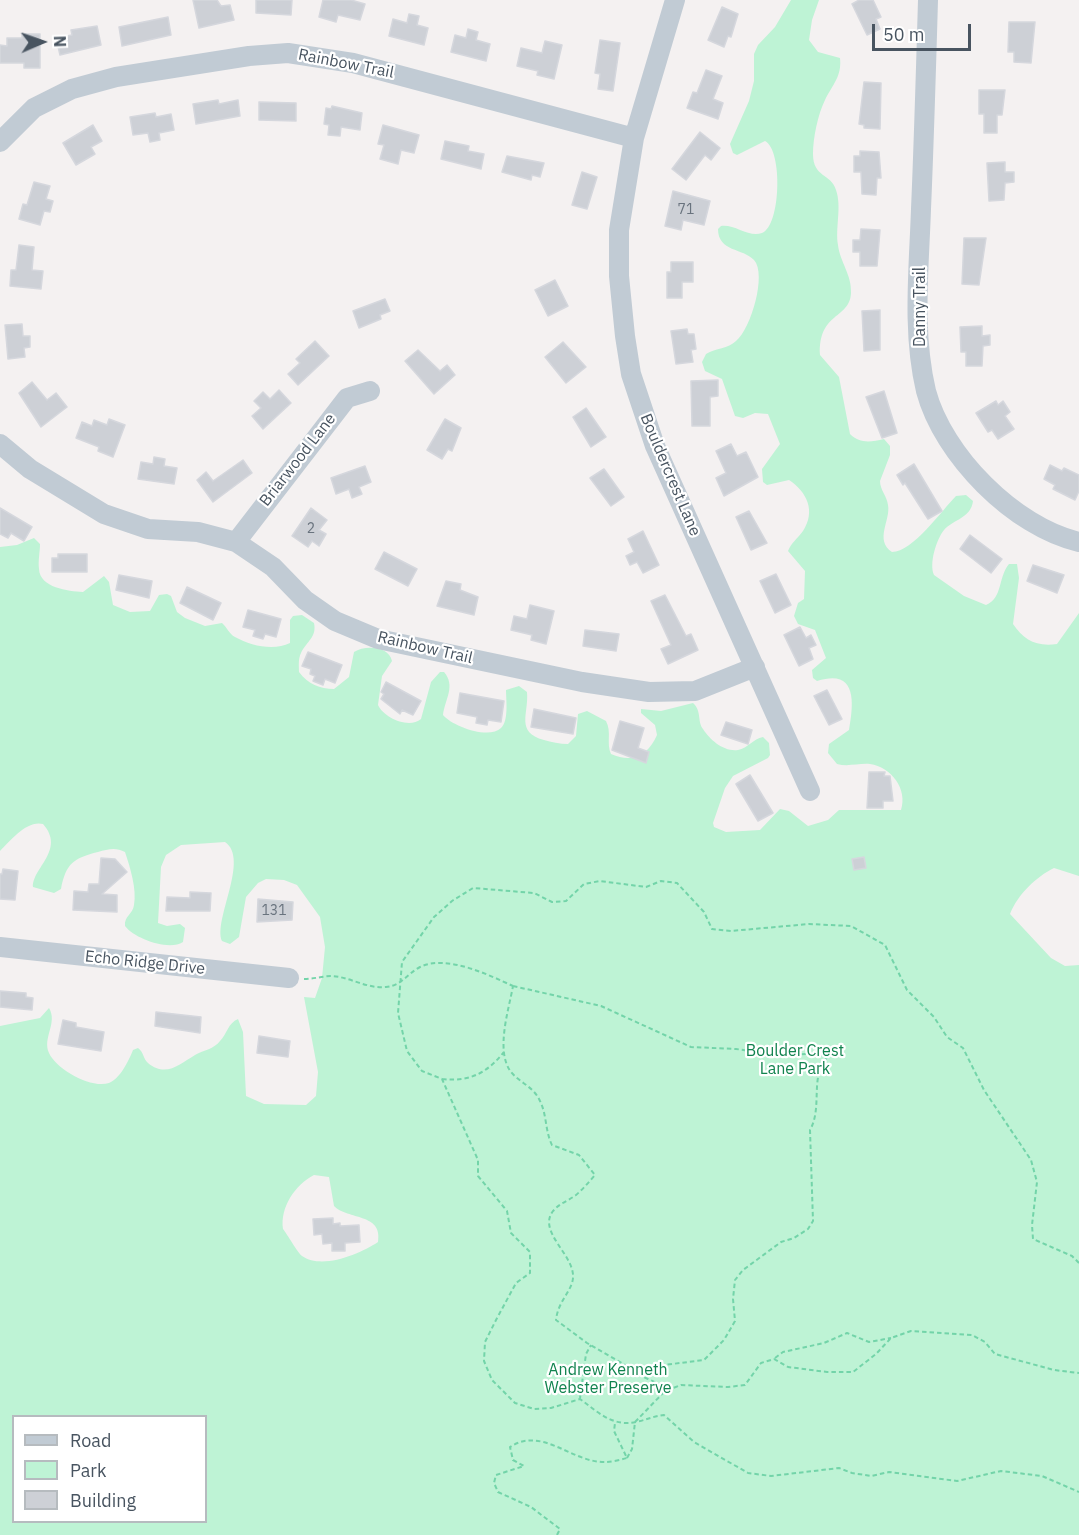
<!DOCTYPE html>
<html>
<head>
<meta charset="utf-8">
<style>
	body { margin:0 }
	#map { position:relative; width:1079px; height:1535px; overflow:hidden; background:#f4f1f1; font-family:"IBM Plex Sans",sans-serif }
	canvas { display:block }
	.legend { position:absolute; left:12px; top:1415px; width:195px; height:108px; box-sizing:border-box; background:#fff; border:2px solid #b6bbbf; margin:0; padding:8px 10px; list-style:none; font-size:18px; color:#485460 }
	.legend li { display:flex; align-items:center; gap:12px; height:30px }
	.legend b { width:30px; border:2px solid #b6bbbf }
	.north { position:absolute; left:12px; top:12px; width:60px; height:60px; -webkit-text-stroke:4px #fff; paint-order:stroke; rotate:88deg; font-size:16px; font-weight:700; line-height:24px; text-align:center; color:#485460 }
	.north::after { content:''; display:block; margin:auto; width:21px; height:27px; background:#485460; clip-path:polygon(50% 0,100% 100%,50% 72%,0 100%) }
	.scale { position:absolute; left:872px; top:24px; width:99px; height:27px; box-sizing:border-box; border:3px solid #485460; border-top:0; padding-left:8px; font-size:18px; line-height:21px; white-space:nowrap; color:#485460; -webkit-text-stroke:4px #fff; paint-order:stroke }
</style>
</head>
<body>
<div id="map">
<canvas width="1079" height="1535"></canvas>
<ul class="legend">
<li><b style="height:8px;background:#c1cbd4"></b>Road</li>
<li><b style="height:16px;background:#bef3d5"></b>Park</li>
<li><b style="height:16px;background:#cdd0d6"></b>Building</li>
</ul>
<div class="north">N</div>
<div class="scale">50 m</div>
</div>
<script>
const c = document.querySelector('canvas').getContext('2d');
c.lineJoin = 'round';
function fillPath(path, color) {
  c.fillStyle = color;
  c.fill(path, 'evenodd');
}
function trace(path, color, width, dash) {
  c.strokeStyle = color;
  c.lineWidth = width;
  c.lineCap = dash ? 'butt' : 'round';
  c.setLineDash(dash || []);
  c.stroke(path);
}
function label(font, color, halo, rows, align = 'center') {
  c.font = font + ' "IBM Plex Sans",sans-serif';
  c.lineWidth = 4.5;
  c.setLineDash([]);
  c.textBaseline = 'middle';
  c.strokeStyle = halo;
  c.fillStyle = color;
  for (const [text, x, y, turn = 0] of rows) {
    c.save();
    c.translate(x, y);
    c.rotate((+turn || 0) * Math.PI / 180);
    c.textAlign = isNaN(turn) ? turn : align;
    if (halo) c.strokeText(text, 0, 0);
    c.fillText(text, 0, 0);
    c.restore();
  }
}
const green = new Path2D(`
	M791,0H819L812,20L809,40L818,52L840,58C842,76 833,84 825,100C818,114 813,138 813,154C813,178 831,173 836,190C842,207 835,228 838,245C840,262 852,275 851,293C850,319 818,312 820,355L839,377L850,434C860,444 871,442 884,439L890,446V455L880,481C880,490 887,496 888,505C891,520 874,540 892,552C913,552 942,510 956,496L966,495L973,501C971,518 954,519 944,530C936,540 929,564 934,575L964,596L986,605C1003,598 998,577 1009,564H1017L1019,578L1013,624C1024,640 1036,647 1057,644L1079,613V876L1054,868C1036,877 1018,894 1010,914L1051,958L1065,966L1079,965V1535H0V1026L40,1018L49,1008C58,1023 42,1038 49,1053C56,1069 91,1089 109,1083C120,1079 129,1060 133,1050L138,1048C144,1052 143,1059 148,1063C166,1078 180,1064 195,1055C204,1050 214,1049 220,1041C227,1034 228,1023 238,1019L243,1032L246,1096L264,1104L306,1105L316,1096L318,1072L304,997L315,998L322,978L325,947L320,917L297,885L284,880L266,879L258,883L246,897L239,937L230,944L222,941C213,920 250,859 225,842L181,845L166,855L161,867L158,923L167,926L180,924L185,928L183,942C169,951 135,939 125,926C124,916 133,914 134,905C137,889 130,867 125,852C116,847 108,849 98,852C74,858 66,863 61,889L54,893L33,887C32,868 66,850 43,824C27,820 11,840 0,851V547L17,545L34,538L40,544C40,552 38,560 39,569C40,588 68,591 83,592L104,576L109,582L113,605L130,612L150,611L159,595L167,594L171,596L177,612L185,618L205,626L222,623C227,627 229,634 235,637C251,646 274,651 290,643V620L293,616L302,615L314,623C317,637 307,641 301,653C298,659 299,666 299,672C308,684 320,689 334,689L349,677L354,652C365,645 389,646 392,661L382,676L378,705C384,718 409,729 421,719L431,682L440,672H444C456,686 445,699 443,715C452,726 489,740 501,728C509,721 506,700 506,690L519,686L527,692C529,714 515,732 544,740C551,742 560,744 568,744L576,736L578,714L587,711L606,721C612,732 606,743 611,754C633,764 648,755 657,735L655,725L641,713V709L661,711L693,703C702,711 697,721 703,729C710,740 724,752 738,750C748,748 753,739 763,737L769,743L770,755L768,758L733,776L725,788L713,823L714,827L726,832L760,830L780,809L789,811L808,826L828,820L839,810H901C908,789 891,767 870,764C859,763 848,767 837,764L828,753L829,744L849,730C854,702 857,668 817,681L813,678L812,670L826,658L815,630L798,624L794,616L798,603L804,599L805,571L788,551C791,543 798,538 803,531C816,511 807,492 789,480L767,485L763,482L762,469L780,444L768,414L755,413L743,418L735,416L722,379L705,371L702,362L706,354C716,348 728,349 736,341C751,329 767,274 754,260C743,248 718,252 718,229L721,226C735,224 749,238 762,233C781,226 783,150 765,141L737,155L733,153L730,144L749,101L754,81V54L758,45L775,27ZM314,1175L329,1177L334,1206C348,1220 383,1213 378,1242C360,1254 322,1270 302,1256C298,1253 287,1234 283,1229C280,1207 295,1185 314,1175ZM14,1416H206V1522H14Z`);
const building = new Path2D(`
	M193,0H217L221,6L230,5L234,20L199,28Z
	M256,0H292L291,15L256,13Z
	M323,0H351L365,4L360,20L338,15L336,22L319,17Z
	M859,0H873L881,17L876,19L880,29L867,35L852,4Z
	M722,7L738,14L731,37L728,36L724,47L708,40Z
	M409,14L419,16L417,25L428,28L424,45L389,36L393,19L407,23Z
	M168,17L171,35L122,46L119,27Z
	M1009,22H1035L1031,63L1014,62V52H1008Z
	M97,26L101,45L60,55L56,38L72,35L71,30Z
	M468,29L478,32L476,40L490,44L486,61L451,52L455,35L466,38Z
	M22,34H40V68H24V63H0V45L7,46V38H22Z
	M600,40L620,43L613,91L598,89L600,74L595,73Z
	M545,41L562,45L554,79L537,75L538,71L517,66L521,48L542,53Z
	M706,70L722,76L713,99L723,103L718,119L687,108L693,92L697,93Z
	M864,82L881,83L880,129L864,128V125L859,124Z
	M979,90H1005L1002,115H997V133H984V114H979Z
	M218,100L219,104L238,100L240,116L196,124L193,104Z
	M259,102L296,103V121L259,120Z
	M332,106L362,113L360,130L341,127L340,136L328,135L329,125L324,124L326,108L331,109Z
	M155,113L156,117L171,114L174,130L159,133L160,140L150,142L148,133L133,135L130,117Z
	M93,125L102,141L91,147L95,154L76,165L63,143Z
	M383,125L419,135L414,153L401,150L398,164L380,159L384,145L378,144Z
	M700,132L720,148L711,160L705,155L686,180L672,169Z
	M445,141L469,146L468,151L484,154L481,169L441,159Z
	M860,151L879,152L881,178H877L876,195L862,194L861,172H854V156H860Z
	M507,156L544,163L540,177L532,175L531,180L502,172Z
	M1005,162V172H1014V182L1005,183L1004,200L989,201L987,163Z
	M582,172L597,177L587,209L572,205Z
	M34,182L50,186L46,199L53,201L50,212L44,211L40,225L19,219L23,204L27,205Z
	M673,191L710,201L704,225L683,220L681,230L665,226Z
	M861,229L880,230L877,266H860V252H853V240H860Z
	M964,238H986L979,285L962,284Z
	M19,245L34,247L32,270L43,271L41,289L10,286L11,270H16Z
	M671,262H693V282H682V298H667V272H671Z
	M555,280L568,306L548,316L535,290Z
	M385,299L390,311L380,315L381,319L359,328L353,311Z
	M880,310V350L864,351L862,311Z
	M22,324L23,336H30V347L24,348L25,357L8,359L5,325Z
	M982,326V336L990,335V345L983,346L982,366H966V352H961L960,327Z
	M687,329L688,334H694L696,349L691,350L693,362L676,364L671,331Z
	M315,341L329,356L298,385L288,374L300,363L296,359Z
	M563,342L586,367L566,383L545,357Z
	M418,350L440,371L447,365L455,375L434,394L405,361Z
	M718,380V396L710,397V426H692L691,381Z
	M32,382L47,400L56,393L67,407L41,427L19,393Z
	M279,390L291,403L263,429L252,416L261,408L254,401L263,392L270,399Z
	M884,391L897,433L882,438L866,397Z
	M996,401L998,405L1003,401L1010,412L1005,416L1014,429L998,439L992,430L988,432L976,413Z
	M586,408L606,437L591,447L573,417Z
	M109,419L125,425L113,457L98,451L99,447L76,438L82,422L92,426L94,420L107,425Z
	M445,419L461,428L452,451L448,449L442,459L427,450Z
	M731,444L737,456L746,452L758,477L724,496L716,478L726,473L716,451Z
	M154,457L165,459L164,466L177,468L174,484L138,479L141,462L153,464Z
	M243,460L252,473L213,502L197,480L206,472L213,481Z
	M914,464L942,511L928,519L905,483L903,485L897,475Z
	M1050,465L1062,471L1064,468L1079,475V491L1075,500L1053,489L1055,485L1044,479Z
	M365,466L371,482L359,487L362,494L352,498L349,489L336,494L331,478Z
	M604,469L624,497L611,506L590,478Z
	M0,508L32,527L24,541L11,533L8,538L0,534Z
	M311,508L327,520L319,530L326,534L319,546L312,541L308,547L292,536Z
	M749,511L767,543L751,550L736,517Z
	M643,531L659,565L643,573L637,562L630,565L626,556L634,552L628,539Z
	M970,535L1002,559L991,573L960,549Z
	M384,552L417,569L408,586L375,569Z
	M58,554H87V572H52V558H58Z
	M1033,565L1064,575L1057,593L1027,581Z
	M776,574L791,605L775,613L760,581Z
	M119,575L152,581L149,598L116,590Z
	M446,581L461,584L460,590L478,597L474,615L437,606Z
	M187,587L221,603L213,620L180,603Z
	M665,595L686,636L691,634L698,650L668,664L661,649L671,645L651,601Z
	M530,605L554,611L546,644L531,640L532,635L511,630L514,616L527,619Z
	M248,610L281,619L276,637L265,634L263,639L253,636L255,630L243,627Z
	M800,627L806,638L811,635L816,645L809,648L813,659L799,666L784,635Z
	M585,630L619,634L616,651L583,646Z
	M308,652L342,665L335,683L325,679L323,685L313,681L315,676L310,674L311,669L302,666Z
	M386,682L421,701L413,715L402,710L400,714L381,699L384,694L381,692Z
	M827,690L842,719L829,725L814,696Z
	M460,693L504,701L501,722L488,720L487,725L476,723L477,717L457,713Z
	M534,709L576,718L573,734L531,727Z
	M620,721L644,728L638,748L649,752L646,763L612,750Z
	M726,722L752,730L748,744L721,735Z
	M869,772H885L884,776H890L893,801H883V808H867Z
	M750,775L773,813L758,821L736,784Z
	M864,857L866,868L854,870L852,859Z
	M101,858L115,859L127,872L102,894L117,895V912L73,910L74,891L88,892L89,884H99Z
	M3,869L18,871L15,900L0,899V874H2Z
	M190,892L211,893L210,911H166L167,897L190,898Z
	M258,899L293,902L292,920L257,922Z
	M0,991L26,993V997L33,998L32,1010L0,1007Z
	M156,1012L201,1017L200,1033L155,1026Z
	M63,1020L76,1023V1027L104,1032L101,1051L58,1044Z
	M259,1036L290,1041L288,1057L257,1053Z
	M333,1218V1224L340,1223V1226L359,1225L360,1242L345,1243V1251H332V1243L323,1244L322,1234L314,1235L313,1219Z`);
const path = new Path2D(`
	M304,979C314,979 323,976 332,976C350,977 367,989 386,987C401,986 407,974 420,967C446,954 489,975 513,986
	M513,986L601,1006L691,1047L736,1049L780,1055L832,1053C807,1072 824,1105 810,1130L813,1221L808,1229L794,1238L781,1242L743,1270L735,1280L733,1299L735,1321L724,1340L704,1360L632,1369L587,1343L556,1320C558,1301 572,1291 573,1278C575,1255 537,1232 553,1211C560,1203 568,1201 576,1195C583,1189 589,1182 595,1175L579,1155L552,1145C545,1131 547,1115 540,1101C534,1087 520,1083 511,1072C495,1051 509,1009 513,986Z
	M442,1079C470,1082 487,1073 504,1052
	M1079,1263L1072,1256L1033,1239L1032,1225L1037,1182L1031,1160L984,1090L963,1048L947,1037L934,1017L907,990L885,945L851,926L809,924L731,931L712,929L704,912L677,883L661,881L646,887L600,881L584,884L566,901L552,902L534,893L473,888L452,901L434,917L402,962L398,1013L407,1051L422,1071L442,1079L478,1160V1176L507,1211L511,1233L530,1252V1273L516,1283L496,1320L485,1342L484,1361L492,1380L515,1403L534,1409L551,1408L580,1399C598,1412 612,1427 636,1422C646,1420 654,1416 664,1415L694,1442L748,1473L771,1476L839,1468L852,1473L871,1476L889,1472L957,1481L1001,1471L1042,1476L1079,1492
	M775,1358L783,1352L824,1343L847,1333L869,1342L891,1338
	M632,1369C641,1380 656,1378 665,1391
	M580,1398L586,1354L591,1345
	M627,1458L632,1449L635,1422L665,1391L681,1385L728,1387L745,1385L761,1363L774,1359L788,1367L827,1372H853L876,1354L891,1338L911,1331L972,1335L985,1342L995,1354L1054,1370L1079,1373
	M557,1535L560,1529L531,1507L498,1492L494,1483L496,1475L524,1466L513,1460L510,1447C542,1426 571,1462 604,1462C611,1462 620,1460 627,1458L614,1431L615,1423`);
const minor = new Path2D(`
	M675,0L634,138L619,230V276L625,336L631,374L655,446L810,791
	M928,0C926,70 924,140 921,209C919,269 912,332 926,391C943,455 1014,527 1079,542
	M0,142L34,108L72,89L116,77L249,56L288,53L353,63L634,138
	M0,444L30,469L104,514L148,529L198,532L236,542L273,567L305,600L335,621L378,639L582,682L649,692L695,691L755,667
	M236,542L347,398L370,391
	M0,947L289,978`);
const numberNames = [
	["71",686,210],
	["2",311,529],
	["131",274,911]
];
const streetNames = [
	["Rainbow Trail",346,64,11],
	["Danny Trail",920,307,-90],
	["Briarwood Lane",298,460,-52],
	["Bouldercrest Lane",670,475,67],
	["Rainbow Trail",425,648,13],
	["Echo Ridge Drive",145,963,6]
];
const parkNames = [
	["Boulder Crest",795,1051],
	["Lane Park",795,1069],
	["Andrew Kenneth",608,1370],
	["Webster Preserve",608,1388]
];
fillPath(green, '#bef3d5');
fillPath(building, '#cdd0d6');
trace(building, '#d5d7dd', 1.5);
trace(path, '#73d4a9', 2, [4.5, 3]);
trace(minor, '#c1cbd4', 20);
label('14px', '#69737e', null, numberNames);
label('16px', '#485460', '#fff', streetNames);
label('16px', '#11834f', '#fff', parkNames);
</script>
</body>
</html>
